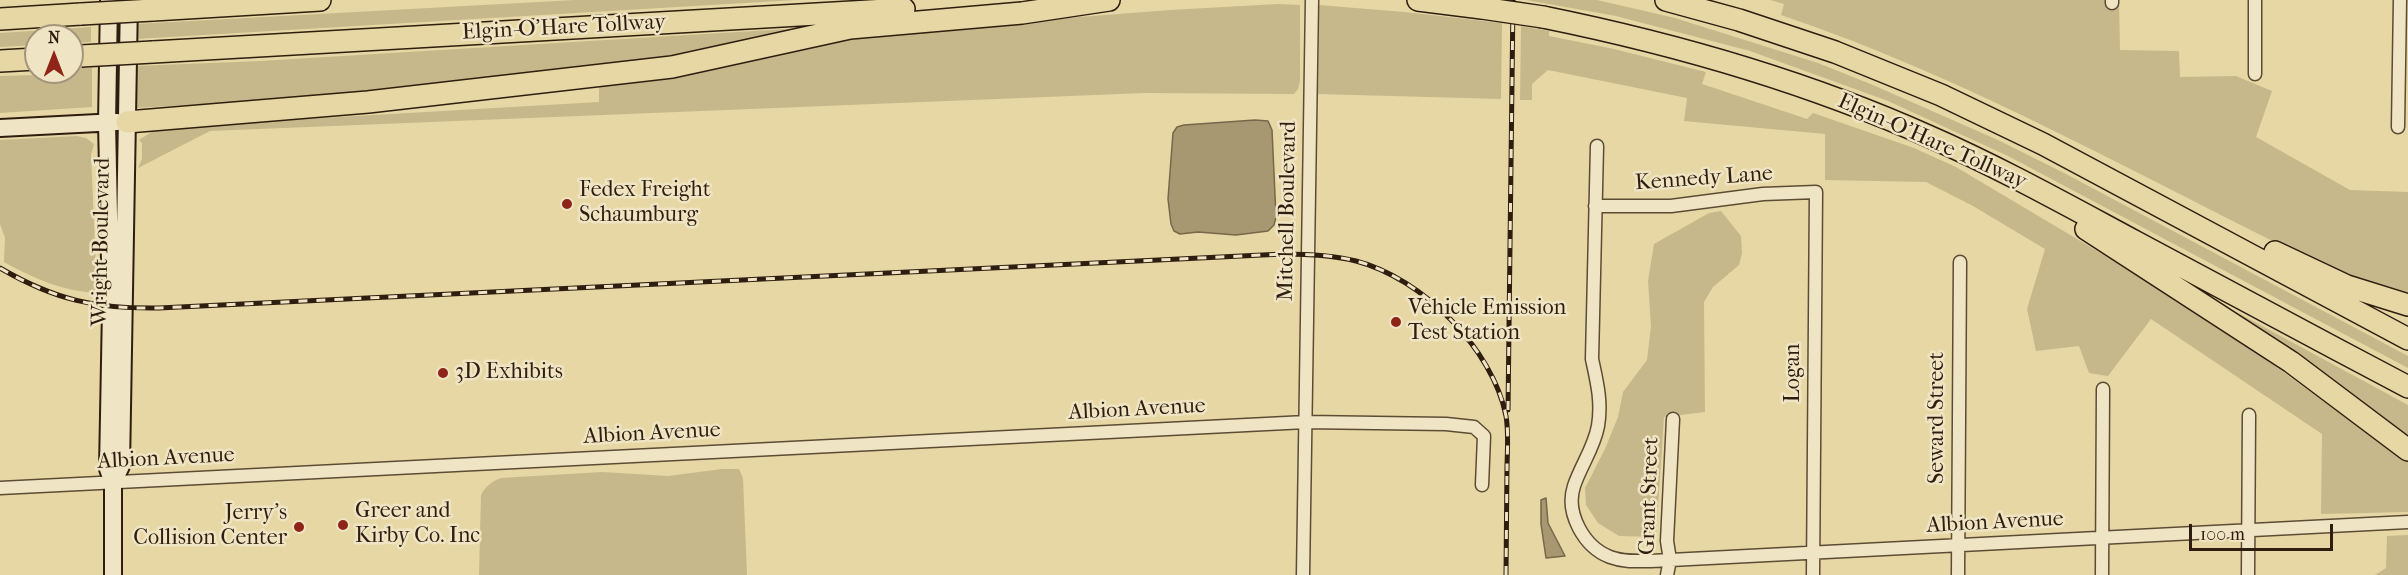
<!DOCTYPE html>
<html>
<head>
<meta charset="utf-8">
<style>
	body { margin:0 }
	#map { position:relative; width:2408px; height:575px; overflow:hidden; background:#e6d7a4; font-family:"IM FELL French Canon",serif }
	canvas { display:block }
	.north { position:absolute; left:24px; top:24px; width:60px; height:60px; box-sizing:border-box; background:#efe5c4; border:2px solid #a2957c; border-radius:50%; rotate:0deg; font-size:16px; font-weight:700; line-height:24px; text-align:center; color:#2f1e0f }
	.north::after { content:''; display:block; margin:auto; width:21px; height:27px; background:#8f2418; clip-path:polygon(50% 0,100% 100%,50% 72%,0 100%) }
	.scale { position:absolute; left:2189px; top:524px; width:144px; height:27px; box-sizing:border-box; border:3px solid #2f1e0f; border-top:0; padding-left:8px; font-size:18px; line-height:21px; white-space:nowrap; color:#2f1e0f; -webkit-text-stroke:4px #efe5c4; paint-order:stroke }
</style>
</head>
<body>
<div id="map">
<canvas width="2408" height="575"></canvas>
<div class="north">N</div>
<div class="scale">100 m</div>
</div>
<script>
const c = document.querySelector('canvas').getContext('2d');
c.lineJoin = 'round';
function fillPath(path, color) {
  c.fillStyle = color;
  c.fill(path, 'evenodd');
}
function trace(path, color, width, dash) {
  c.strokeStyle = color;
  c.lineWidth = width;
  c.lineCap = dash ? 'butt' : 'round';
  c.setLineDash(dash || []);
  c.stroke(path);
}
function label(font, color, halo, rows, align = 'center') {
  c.font = font + ' "IM FELL French Canon",serif';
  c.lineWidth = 5;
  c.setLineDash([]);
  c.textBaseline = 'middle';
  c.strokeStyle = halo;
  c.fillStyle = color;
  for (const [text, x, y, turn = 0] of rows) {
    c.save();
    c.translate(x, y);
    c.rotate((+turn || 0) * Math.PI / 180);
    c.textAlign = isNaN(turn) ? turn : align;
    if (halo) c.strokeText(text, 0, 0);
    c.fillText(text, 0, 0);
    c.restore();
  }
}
const green = new Path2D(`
	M575,0H796L136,39V24Z
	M1526,0H1597L1675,18L1818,63L1873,85L1998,140L2066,174L2408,356V368L2008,156L1888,101L1750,51L1616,16Z
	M1770,0H2119L2120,50L2179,51L2180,77L2236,76L2272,91L2256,137L2350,190L2408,192V296L2359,281L2323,266C2144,179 1971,79 1781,15L1784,4Z
	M1278,4L1300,5V81L1298,89L1294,94L1144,93L210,131L138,168L142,159V143L139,140L153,131L165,127L599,102V83L886,32L1170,10Z
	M1319,5L1404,12L1502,23L1501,99L1318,94Z
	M1521,26L1549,31V36L1614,49L1706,72L1702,84L1807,119L1813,113L1914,148L1956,167L2119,264L2252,349L2346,418L2350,415L2408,460V512L2321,514L2322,434L2151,319L2108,376L2089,373L2079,346L2036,351L2027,309L2045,249L1973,206L1926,182L1825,180V134L1684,121L1687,98L1548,70L1532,84V100H1520Z
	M91,27V42L72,43V36H36V45L0,47V33Z
	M803,28L698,55L314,98L135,108V66L260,61Z
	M81,68H92V107L0,113V76L73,74Z
	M77,136L86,138L94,144L91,155L97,293C62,291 35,279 4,262L5,238L0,224V140Z
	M1721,211L1741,236L1742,253L1739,265L1713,287L1704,302L1705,412L1664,417L1656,537L1619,536L1598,523L1586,505L1585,488L1605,449L1618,417L1623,392L1647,360L1651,326L1648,281L1654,244L1709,213Z
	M2192,288L2408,405V443Z
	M722,469H739L743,478L747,575H479L481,495C486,486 491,482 501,478L602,472L668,476Z
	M2408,535V575H2375L2386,568L2387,536Z`);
const water = new Path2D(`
	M1255,120L1268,121L1272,130L1276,217L1274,225L1268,231L1236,235L1198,232L1180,234L1174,231L1171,224L1168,199L1173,133L1177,127L1184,125Z
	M1546,498L1548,523L1565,556L1546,558L1541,524V500Z`);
const street = new Path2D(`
	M2255,0V74
	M2112,3V0
	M2398,127L2400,0
	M1597,146L1592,359C1597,382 1602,402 1598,426C1594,448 1581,465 1574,486C1565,513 1584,547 1610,557C1623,562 1637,561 1651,561L2408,522
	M1595,206H1671L1763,194L1816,192L1813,575
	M0,488L1306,422L1446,424L1474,427L1484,436L1482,485
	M1303,575L1312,0
	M1667,575L1670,560L1667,541L1673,419
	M1958,575L1960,262
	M2102,575L2103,389
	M2248,575L2249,415`);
const secondary = new Path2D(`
	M109,0L107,123L111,308L108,469L113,483V575
	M0,128L117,122
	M113,483L121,466L129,0`);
const highway = new Path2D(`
	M1418,0L1482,8
	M1666,0L1739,20L1835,52L1941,95L2043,144L2408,339
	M153,10L320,0
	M1543,17C1676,44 1805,81 1928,136C1999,167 2067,205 2136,242C2226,290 2317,339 2408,387
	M0,19L81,14
	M153,52L904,9
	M0,61L36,59
	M127,122L368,102L672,67L850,28L1022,13L1109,0
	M2086,229L2291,362L2408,450
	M2275,252L2347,286L2408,305`);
const rail = new Path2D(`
	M0,268C55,300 96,309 159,308L1283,254C1308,254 1332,255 1356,261C1422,278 1493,349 1506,416C1509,433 1507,453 1507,471
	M1508,410L1513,0
	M1506,575L1507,464`);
const highwayBridge = new Path2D(`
	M1482,8L1543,17
	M81,14L153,10
	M81,56L153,52`);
const markers = [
	[567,204,6,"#8f2418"],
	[1396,322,6,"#8f2418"],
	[443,373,6,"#8f2418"],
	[343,525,6,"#8f2418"],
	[299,527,6,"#8f2418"]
];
const streetNames = [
	["Elgin-O'Hare Tollway",564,28,-3],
	["Elgin-O'Hare Tollway",1932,142,24],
	["Kennedy Lane",1704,179,-4],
	["Mitchell Boulevard",1288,211,-89],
	["Wright Boulevard",102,242,-89],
	["Logan",1794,373,-90],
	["Albion Avenue",1137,410,-3],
	["Seward Street",1938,418,-90],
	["Albion Avenue",652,434,-3],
	["Albion Avenue",166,459,-3],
	["Grant Street",1650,496,-88],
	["Albion Avenue",1995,523,-3]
];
const poiNames = [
	["Fedex Freight",579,191],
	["Schaumburg",579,216],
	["Vehicle Emission",1408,309],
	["Test Station",1408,334],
	["3D Exhibits",455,373],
	["Greer and",355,512],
	["Kirby Co. Inc",355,537],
	["Jerry's",287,514,"right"],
	["Collision Center",287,539,"right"]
];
fillPath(green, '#c7b88b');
fillPath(water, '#a89871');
trace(water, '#78674a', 1.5);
trace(street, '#5d4c34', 15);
trace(secondary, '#2f1e0f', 20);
trace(highway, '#2f1e0f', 24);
trace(street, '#efe5c4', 12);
trace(secondary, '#efe5c4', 16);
trace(highway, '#e6d7a4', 21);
trace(rail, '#2f1e0f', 5);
trace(rail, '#efe5c4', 3, [9]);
trace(highwayBridge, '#2f1e0f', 24, []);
trace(highwayBridge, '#e6d7a4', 21);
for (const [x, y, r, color] of markers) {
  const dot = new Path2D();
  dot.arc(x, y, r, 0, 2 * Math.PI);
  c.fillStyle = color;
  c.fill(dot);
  trace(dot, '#efe5c4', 2);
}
label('22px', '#2f1e0f', '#efe5c4', streetNames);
label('22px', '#2f1e0f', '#efe5c4', poiNames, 'left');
</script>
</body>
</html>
